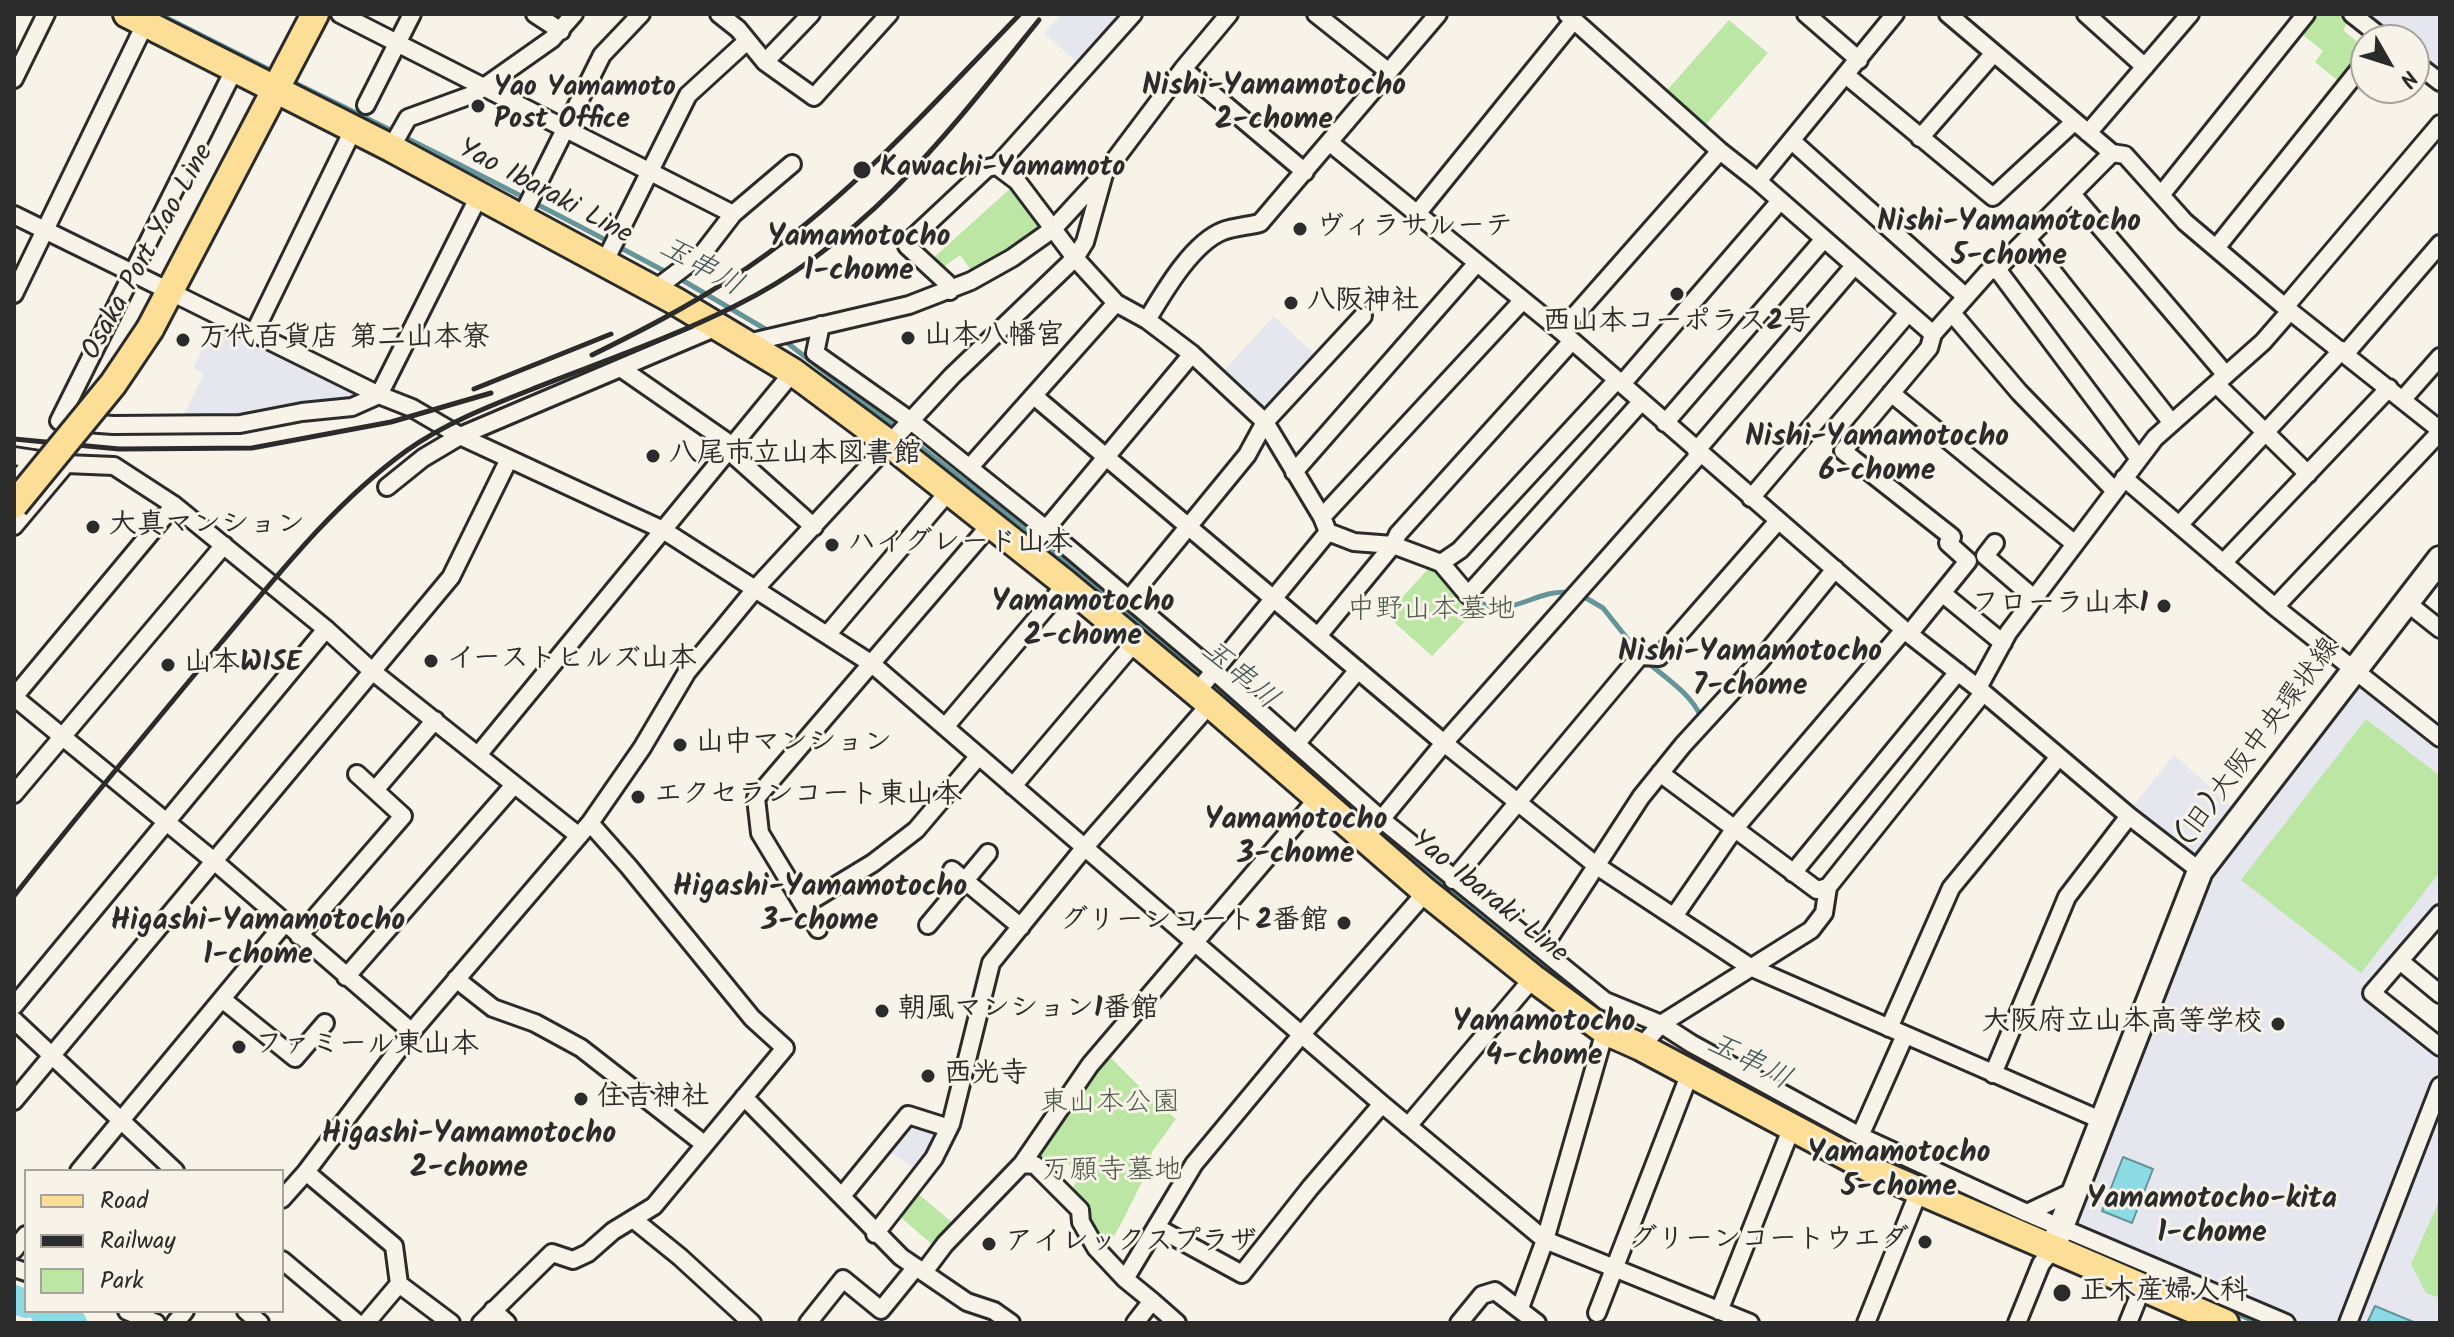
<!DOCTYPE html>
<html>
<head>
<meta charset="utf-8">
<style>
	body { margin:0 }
	#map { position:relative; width:2454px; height:1337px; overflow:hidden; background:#f7f3e8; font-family:Kalam,sans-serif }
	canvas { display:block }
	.frame { position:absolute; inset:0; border:16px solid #2b2b2b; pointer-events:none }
	.legend { position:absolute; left:24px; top:1169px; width:260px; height:144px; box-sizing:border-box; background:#f7f3e8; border:2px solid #a5a39c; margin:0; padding:10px 14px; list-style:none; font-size:24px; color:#2b2b2b }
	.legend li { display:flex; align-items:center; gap:16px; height:40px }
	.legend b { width:40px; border:2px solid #a5a39c }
	.north { position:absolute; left:2350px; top:24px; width:80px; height:80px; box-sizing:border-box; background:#f7f3e8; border:2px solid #a5a39c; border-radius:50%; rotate:129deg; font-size:22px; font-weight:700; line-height:32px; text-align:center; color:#2b2b2b }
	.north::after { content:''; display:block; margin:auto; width:28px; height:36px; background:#2b2b2b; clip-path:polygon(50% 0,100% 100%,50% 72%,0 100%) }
</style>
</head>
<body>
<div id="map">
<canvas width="2454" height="1337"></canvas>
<div class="frame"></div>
<ul class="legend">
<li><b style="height:10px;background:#fdde96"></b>Road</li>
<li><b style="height:10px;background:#2b2b2b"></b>Railway</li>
<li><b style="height:22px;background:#bbe6a3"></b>Park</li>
</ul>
<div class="north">N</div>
</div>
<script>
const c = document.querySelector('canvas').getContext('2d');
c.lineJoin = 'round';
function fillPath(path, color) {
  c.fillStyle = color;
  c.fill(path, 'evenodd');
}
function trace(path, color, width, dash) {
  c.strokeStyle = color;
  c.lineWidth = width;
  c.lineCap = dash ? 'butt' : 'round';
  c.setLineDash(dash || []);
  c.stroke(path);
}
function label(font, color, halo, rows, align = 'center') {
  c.font = font + ' Kalam,"Klee One",sans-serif';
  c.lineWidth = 6;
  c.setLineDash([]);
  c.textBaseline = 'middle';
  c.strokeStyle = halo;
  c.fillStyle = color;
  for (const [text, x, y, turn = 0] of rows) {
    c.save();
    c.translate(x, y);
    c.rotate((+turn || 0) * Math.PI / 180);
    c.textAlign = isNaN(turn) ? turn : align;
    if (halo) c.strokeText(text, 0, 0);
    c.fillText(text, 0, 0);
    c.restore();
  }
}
const built = new Path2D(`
	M1062,14H1130L1083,68L1044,33Z
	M2365,14H2440V74L2414,53V40H2398Z
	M1274,316L1316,356L1264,411L1222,372Z
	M216,323L355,391L352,396L283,410L183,417L204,373L193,368Z
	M2365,686L2440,747V907L2364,993L2440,1055V1078L2343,1323H2306L2074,1229L2212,874L2357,687Z
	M2174,755L2233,807L2197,855L2132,807Z
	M2440,1105V1323H2355Z
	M912,1124L936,1132L940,1139L920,1173L888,1150L904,1128Z`);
const green = new Path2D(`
	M2312,14H2342L2349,20L2343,30L2366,49V56L2343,85L2315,62L2323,51L2298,31Z
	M1729,20L1768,53L1702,129L1663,95Z
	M1014,185L1048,226L974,274L960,255L941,269L930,261Z
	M1430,567C1447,581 1467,589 1483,603L1479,610L1473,613L1432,656L1386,615Z
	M2366,719L2440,776V872L2361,973L2241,880Z
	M1107,1054L1145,1092L1176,1119L1152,1152L1147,1172L1120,1226L1104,1252L1086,1224L1089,1217L1069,1195L1082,1172L1062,1160L1052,1176L1033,1160Z
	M915,1191L955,1225L936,1248L897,1214Z
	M2440,1199V1298L2426,1293L2411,1264Z`);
const water = new Path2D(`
	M2123,1157L2153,1169L2132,1223L2102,1211Z
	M2375,1306L2416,1323H2367Z`);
const stream = new Path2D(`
	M159,14L276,73
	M289,80C416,142 543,206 668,273
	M677,277L772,333
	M781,338L1044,543L1181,657L1364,818L1598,1010
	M1581,595L1603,608L1638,652
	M1473,599C1510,623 1535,587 1571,593
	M1647,662C1666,678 1691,694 1701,717
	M1677,1052C1779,1100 1876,1156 1979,1203
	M2021,1221L2053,1234
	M2066,1239L2258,1323`);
const river = new Path2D(`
	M14,1299L26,1304
	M43,1311L73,1323`);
const street = new Path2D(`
	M340,14L733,214
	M535,14L561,31
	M719,14L738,29L765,62L814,97L889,14
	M1133,14L997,166L1017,181L1075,258L1116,303L1147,320L1192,354L1265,422L1322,517L1328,532L1196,693
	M1316,14L1389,72
	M1567,14L1720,151L1758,181L1933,334L1988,272L1997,269L2112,153
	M1806,14L1859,60
	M1948,14L2112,153L2125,155L2185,222L2285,307L2440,430
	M2086,14L2145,67
	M2352,14L2385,40
	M765,62L811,14
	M2414,62L2440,82
	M235,68L59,421L113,425L240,424L302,412L352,407L379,395L412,408L460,436L663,530L872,664L1382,1104L1545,1240L1750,1323
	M1183,69L1305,172
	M1847,76L1993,197L2074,122
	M14,79L46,14
	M366,105L412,14
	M2088,133L2190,14
	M1920,138L1994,53
	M1792,141L1966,297
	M1329,142L1561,331L1909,634L1978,688L2129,816L2200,871
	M391,148L408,118L474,94L552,39L574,14
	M1758,181L1895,14
	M2072,194L2226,375
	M2161,195L2306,14
	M14,215L161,287
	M1416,215L1574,20
	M521,218L602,55L641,14
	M2027,239L2172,423
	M2216,248L2366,61
	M604,263L688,95L747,41
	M1997,269L2139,459
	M654,290L703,253L733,214L792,164
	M950,291L947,283L907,246V243L987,168L997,166
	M14,294L146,22
	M181,297L379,395L479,196
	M2285,307L2440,124
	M1952,313L2019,392L2115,491
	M1147,320C1164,292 1192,243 1223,231C1234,227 1248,226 1260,223L1438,14
	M821,325L815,353L911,421L1046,529L1214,671L1381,819L1605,1001L1661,1024L1692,1044L1860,1136L2027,1213L2076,1190
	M1561,331L1720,151
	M254,333L353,130
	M743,344L909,305L971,281L1012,258L1053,229L1100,178
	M2346,353L2440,244
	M622,369L733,446
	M1622,384L1780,201
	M2216,384L2308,474
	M1891,393L2075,544
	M1034,396L1444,743L1597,866L1750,967L2103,1121
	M2403,399L2440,357
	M1665,423L1824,239
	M729,451L814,527
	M1696,451L1854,266
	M14,456L66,464L114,466L174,505L326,629L372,671L579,836
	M970,467L1116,303
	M1294,472L1477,263
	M2124,478L2275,607L2440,738
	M14,483L34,459
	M387,487L423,458L460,436L717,327
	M1751,498L1908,313
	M174,505L14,697L214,861L412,1032
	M1322,517L1523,300
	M2180,524L2342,350
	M14,526L66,464
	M1328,532L1354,542L1393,545L1441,563L1460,550L1617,380
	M1995,543L1985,556L2034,598
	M1026,553L1192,354
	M1441,563L1468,595L1641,402
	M2223,563L2389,388
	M1942,593L2003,643
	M1129,599L1247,455L1265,422L1363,316
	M2406,602L2440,629
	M2275,607L2440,432
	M1909,634L1968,561L1948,543L1952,537L1843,451L1929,348L1933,334
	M827,635L949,491
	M1318,636L1393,545L1398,534L1572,341
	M1978,688L2008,633L2155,438L2263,342L2290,311
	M945,727L1066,584
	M1296,744L1358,670
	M478,755L793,372
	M1660,773L1817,890L1828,887
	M1013,786L1135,642
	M375,790L435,720
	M14,794L224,545
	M1375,827L1444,743L1700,454
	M952,870L1021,927
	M1793,873L1958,672
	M1453,880L1640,656L1659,657L1778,521
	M804,905L873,863L916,830L978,757
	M2440,914L2372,993L2440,1047
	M1675,915L1735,828L1904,630
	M928,925L988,853
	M818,929L760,833L756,798L991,524
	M299,936L403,816L357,774
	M1542,949L1641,797L1683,745L1760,661L1835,569
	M2400,961L2440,994
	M346,977L514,785
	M456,979L493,1008L535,1023L581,1048L704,1144
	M222,999L295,1058L325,1023
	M14,1006L326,629
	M14,1020L175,1171
	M1889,1028L1951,888L2058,758
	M1641,1047L1661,1024L1811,930L1824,913L1828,887L1983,693
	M1993,1074L2067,897L2129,816
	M744,1097L901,1257L967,1302L994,1311L1011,1323
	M14,1101L451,577L509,459
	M1408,1126L1533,978
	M1860,1136L1905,1035
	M1022,1164L1090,1065L1318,798
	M79,1171L284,924
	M306,1172L394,1246L399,1284L451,1323
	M842,1196L908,1115L949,1128
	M282,1199L306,1172L414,1029L590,823L642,748L687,672L756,588L952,376L1075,258L1085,242L1104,174L1183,69L1229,14
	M2027,1213L2286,1323
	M633,1219L680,1257L752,1323
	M1156,1227L1242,1274L1310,1188L1382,1104
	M875,1234L934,1158L951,1124L991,963L1085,847L1210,704
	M14,1250L26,1235
	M282,1260L357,1323
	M14,1268L26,1272
	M924,1272L945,1244L1022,1164L1035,1165L1080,1210L1081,1222L1096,1248L1125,1279
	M1152,1301L1125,1279L1194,1164L1302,1034L1426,892
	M1520,1308L1545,1240L1605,1031
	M493,1310L507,1323
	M127,1311L156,1323
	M246,1311L260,1323
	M1719,1311L1792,1127
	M1597,1313L1690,1073
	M175,1323L185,1311
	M366,1323L399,1284
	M481,1323L552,1253L573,1260L588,1253L613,1231L654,1206L785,1048L752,1018L629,867L590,823
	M808,1323L843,1279L881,1310L916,1267
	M1135,1323L1152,1301L1177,1323
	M1459,1323L1482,1295L1495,1291L1537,1323
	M1866,1323L1919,1191
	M2017,1323L2041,1264L2052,1250
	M2128,1323L2142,1288
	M2348,1323L2440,1086`);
const secondary = new Path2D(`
	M2052,1250L2200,871L2440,559`);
const primary = new Path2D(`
	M127,14L391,148L675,301L793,372L891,445L1066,584L1210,704L1426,892L1533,978L1605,1031L1641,1047L1878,1173L2225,1323
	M150,329L315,14`);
const rail = new Path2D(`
	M592,355C653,325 712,294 767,254C860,186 940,97 1020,14
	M474,389L611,334
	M14,439L119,449L252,448L391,422L491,393
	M14,896C81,811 150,728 220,644C277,576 333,504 406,451C444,424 487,407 530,390C598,363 669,339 735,306C867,241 949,132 1039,20`);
const primaryBridge = new Path2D(`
	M14,505L113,384L150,329`);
const markers = [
	[478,106,8,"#2b2b2b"],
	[862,170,10,"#2b2b2b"],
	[1300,229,8,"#2b2b2b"],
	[1677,294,8,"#2b2b2b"],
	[1291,303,8,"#2b2b2b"],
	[908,338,8,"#2b2b2b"],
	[183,340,8,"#2b2b2b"],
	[653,456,8,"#2b2b2b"],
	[93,527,8,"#2b2b2b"],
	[832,545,8,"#2b2b2b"],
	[2164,606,8,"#2b2b2b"],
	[431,661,8,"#2b2b2b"],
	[168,665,8,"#2b2b2b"],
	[680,745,8,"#2b2b2b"],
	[638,797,8,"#2b2b2b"],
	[1344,923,8,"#2b2b2b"],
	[882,1011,8,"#2b2b2b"],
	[2278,1024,8,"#2b2b2b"],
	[239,1047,8,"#2b2b2b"],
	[928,1076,8,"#2b2b2b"],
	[581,1099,8,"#2b2b2b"],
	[1925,1242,8,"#2b2b2b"],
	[989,1244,8,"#2b2b2b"],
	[2062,1293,10,"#2b2b2b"]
];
const poiNames = [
	["Yao Yamamoto",494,90],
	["Post Office",494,122],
	["Kawachi-Yamamoto",880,170],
	["ヴィラサルーテ",1316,229],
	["八阪神社",1307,303],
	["西山本コーポラス2号",1677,324,"center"],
	["山本八幡宮",924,338],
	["万代百貨店 第二山本寮",199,340],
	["八尾市立山本図書館",669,456],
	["大真マンション",109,527],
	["ハイグレード山本",848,545],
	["フローラ山本1",2148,606,"right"],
	["イーストヒルズ山本",447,661],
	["山本WISE",184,665],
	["山中マンション",696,745],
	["エクセランコート東山本",654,797],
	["グリーンコート2番館",1328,923,"right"],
	["朝風マンション1番館",898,1011],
	["大阪府立山本高等学校",2262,1024,"right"],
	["ファミール東山本",255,1047],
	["西光寺",944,1076],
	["住吉神社",597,1099],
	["グリーンコートウエダ",1909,1242,"right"],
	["アイレックスプラザ",1005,1244],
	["正木産婦人科",2080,1293]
];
const streetNames = [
	["Yao Ibaraki Line",544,194,28],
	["Osaka Port Yao Line",150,253,-61],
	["(旧)大阪中央環状線",2260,743,-53],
	["Yao Ibaraki Line",1488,899,39]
];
const parkNames = [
	["中野山本墓地",1431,612],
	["東山本公園",1110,1105],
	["万願寺墓地",1112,1173]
];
const neighbourhoodNames = [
	["Nishi-Yamamotocho",1274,89],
	["2-chome",1274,123],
	["Nishi-Yamamotocho",2009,225],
	["5-chome",2009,259],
	["Yamamotocho",859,240],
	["1-chome",859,274],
	["Nishi-Yamamotocho",1877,440],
	["6-chome",1877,474],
	["Yamamotocho",1083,605],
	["2-chome",1083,639],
	["Nishi-Yamamotocho",1750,655],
	["7-chome",1750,689],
	["Yamamotocho",1296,823],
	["3-chome",1296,857],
	["Higashi-Yamamotocho",820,890],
	["3-chome",820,924],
	["Higashi-Yamamotocho",258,924],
	["1-chome",258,958],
	["Yamamotocho",1544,1025],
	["4-chome",1544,1059],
	["Higashi-Yamamotocho",469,1137],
	["2-chome",469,1171],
	["Yamamotocho",1899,1156],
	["5-chome",1899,1190],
	["Yamamotocho-kita",2212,1202],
	["1-chome",2212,1236]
];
const waterNames = [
	["玉串川",700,269,29],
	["玉串川",1238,677,40],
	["玉串川",1748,1064,27]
];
fillPath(built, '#e6e7ee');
fillPath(green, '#bbe6a3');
fillPath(water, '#8adbe3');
trace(water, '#649599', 2);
trace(stream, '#649599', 5);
trace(river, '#8adbe3', 28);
trace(street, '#2b2b2b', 22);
trace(secondary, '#2b2b2b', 30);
trace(primary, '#2b2b2b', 32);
trace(street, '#f7f3e8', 16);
trace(secondary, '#f7f3e8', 24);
trace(primary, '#fdde96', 26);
trace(rail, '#2b2b2b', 5);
trace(primaryBridge, '#2b2b2b', 32, []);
trace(primaryBridge, '#fdde96', 26);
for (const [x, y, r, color] of markers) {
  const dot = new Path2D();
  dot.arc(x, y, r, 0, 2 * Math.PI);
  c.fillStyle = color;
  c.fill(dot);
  trace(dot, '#f7f3e8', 3);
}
label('bold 28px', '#2b2b2b', '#f7f3e8', poiNames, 'left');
label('28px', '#2b2b2b', '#f7f3e8', streetNames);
label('28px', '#4f5a49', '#f7f3e8', parkNames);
label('bold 30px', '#2b2b2b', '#f7f3e8', neighbourhoodNames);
label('italic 30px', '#435759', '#f7f3e8', waterNames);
</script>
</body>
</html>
